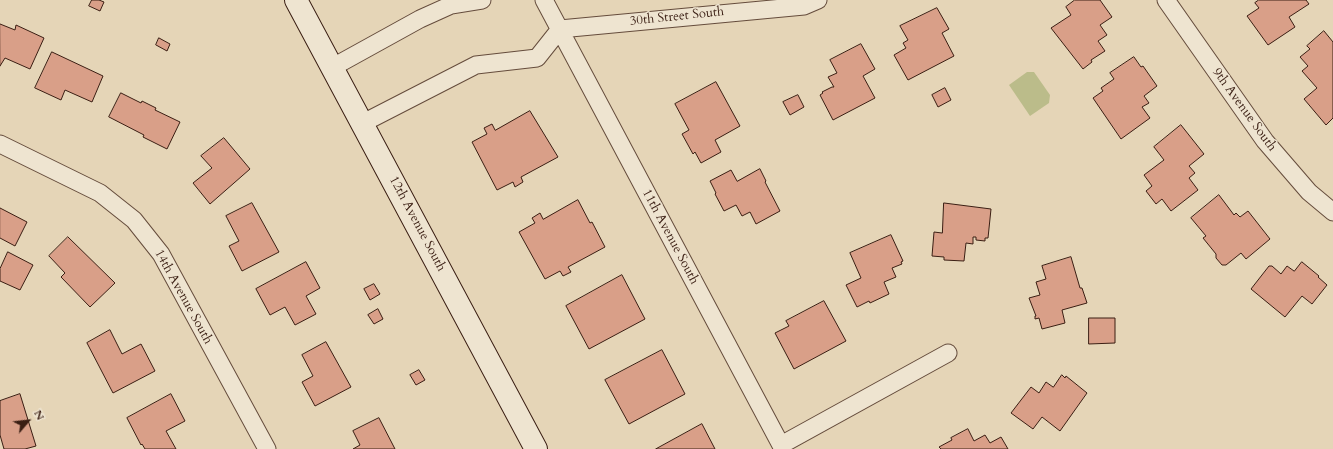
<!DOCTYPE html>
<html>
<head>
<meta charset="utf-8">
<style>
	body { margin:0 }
	#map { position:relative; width:1333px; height:449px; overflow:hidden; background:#e5d5b7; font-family:Cardo,serif }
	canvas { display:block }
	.north { position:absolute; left:8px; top:401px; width:40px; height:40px; -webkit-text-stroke:3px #eee4d0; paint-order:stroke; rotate:62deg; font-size:11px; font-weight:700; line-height:16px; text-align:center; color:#3a1e13 }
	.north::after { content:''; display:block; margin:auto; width:14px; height:18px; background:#3a1e13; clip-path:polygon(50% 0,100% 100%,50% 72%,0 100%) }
</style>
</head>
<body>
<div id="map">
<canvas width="1333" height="449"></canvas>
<div class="north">N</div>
</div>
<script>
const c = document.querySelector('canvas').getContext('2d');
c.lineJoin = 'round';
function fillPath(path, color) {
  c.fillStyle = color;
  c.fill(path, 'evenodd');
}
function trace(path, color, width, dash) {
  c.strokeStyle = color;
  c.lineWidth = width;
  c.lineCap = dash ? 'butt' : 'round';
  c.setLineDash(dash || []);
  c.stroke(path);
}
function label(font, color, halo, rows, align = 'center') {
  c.font = font + ' Cardo,serif';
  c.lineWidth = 3;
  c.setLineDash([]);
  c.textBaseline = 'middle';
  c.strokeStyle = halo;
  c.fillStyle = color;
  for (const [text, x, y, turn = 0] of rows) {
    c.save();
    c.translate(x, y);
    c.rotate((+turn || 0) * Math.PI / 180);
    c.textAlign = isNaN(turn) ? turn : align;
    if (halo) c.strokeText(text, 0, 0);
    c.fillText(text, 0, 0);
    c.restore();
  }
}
const green = new Path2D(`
	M1027,72H1034L1050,95L1049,103L1030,116L1009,85Z`);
const building = new Path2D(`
	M92,0H99L104,2L100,11L89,6Z
	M1075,0H1100L1112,17L1100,25L1107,35L1098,41L1105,51L1091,60L1092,62L1083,69L1051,28L1071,15L1066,7Z
	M1259,0H1306L1309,4L1289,17L1295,27L1268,45L1247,16L1259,8L1255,3Z
	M937,8L949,29L942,33L954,56L908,80L894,55L906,48L903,43L908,40L900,26Z
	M0,24L15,30L16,25L44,38L30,69L5,58L0,66Z
	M1324,31L1333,42V118L1326,125L1304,99L1317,88L1302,71L1308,66L1300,57L1310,49L1307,46Z
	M159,38L170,44L167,51L156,45Z
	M861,44L875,69L863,76L875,98L833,120L820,95L823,93L822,92L832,87H834L828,77L837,73L830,60Z
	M52,52L103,76L92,102L65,90L61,100L35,88Z
	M1134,57L1141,67L1143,66L1157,86L1144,96L1149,103L1142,107L1150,118L1121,139L1093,98L1103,91L1101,88L1114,79L1110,73Z
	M716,82L740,126L715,140L721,152L701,163L695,152L693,154L682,134L689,130L675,104Z
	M945,88L951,100L938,107L932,95Z
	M121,93L141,103L142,101L156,108L155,110L180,122L167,149L143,137L144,135L109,117Z
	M798,95L804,107L790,115L783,102Z
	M530,111L558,157L521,177L523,182L515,187L513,182L497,190L472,142L487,134L484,128L492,124L495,130Z
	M1181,125L1204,154L1189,166L1195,173L1189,178L1198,190L1171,211L1162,199L1156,204L1146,191L1152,186L1144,175L1164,160L1154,147Z
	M224,138L250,169L210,204L193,183L212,168L201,156Z
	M760,169L766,181L765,182L780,211L756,224L750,212L742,216L736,205L724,211L715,194L716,193L710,181L731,170L737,181Z
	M1219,195L1234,215L1236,213L1240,217L1248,211L1270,239L1246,259L1241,253L1226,265H1222L1216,258V254L1203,238L1206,236L1191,218Z
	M578,200L590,223L592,222L605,247L568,267L571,272L563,276L560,271L545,279L519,232L535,223L532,218L540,213L543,219Z
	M252,203L279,252L242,271L229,246L239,241L226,216Z
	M944,203L991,209L988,238H985V241L976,240V237H973V244L966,243L964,261L944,260V257L932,256L934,232L942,233Z
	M0,208L27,222L15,246L0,238Z
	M891,235L903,261L901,262L902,264L892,268L896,277L884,282L889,294L870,303L869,301L857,307L846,285L861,278L850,253Z
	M68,237L115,283L90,307L61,277L65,273L49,256Z
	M8,252L33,265L20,290L0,281V269Z
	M1071,257L1080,288H1082L1087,303L1062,310L1065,323L1042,329L1039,318L1035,319V316H1036L1029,298L1040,295L1036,282L1046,279L1042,266Z
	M306,262L320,288L306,296L316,314L295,325L285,307L270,315L256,289Z
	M1302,262L1319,276L1318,277L1327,285L1312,304L1302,296L1285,317L1251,289L1269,266H1272L1281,274L1287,266L1294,271Z
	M622,275L645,319L589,349L566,306Z
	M374,284L380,294L370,300L364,289Z
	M824,301L846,341L794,369L775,333L789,326L786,321Z
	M378,309L383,319L374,324L368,315Z
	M1089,318H1115V343L1089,344Z
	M110,330L122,354L141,344L155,371L113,393L87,343Z
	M326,342L351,387L315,406L302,382L313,376L302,355Z
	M662,350L685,394L629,424L605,380Z
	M419,370L425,380L416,385L410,375Z
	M1062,375L1065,378L1066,376L1087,393L1060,431L1042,417L1033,429L1011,413L1031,387L1039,393L1046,382L1053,387Z
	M20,394L36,446L25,449H4L0,435V401Z
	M171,394L185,421L166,431L176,449H145L142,444L141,445L127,418Z
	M379,418L395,449H353L360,445L353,431Z
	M702,424L715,449H656Z
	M968,429L974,441L985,435L990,443L1001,437L1008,449H941L939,447L952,440L951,438Z`);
const street = new Path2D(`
	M544,0L783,449
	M1166,0L1265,141L1309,192L1333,212
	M333,67L420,19L451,5L482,0
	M363,123L476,65L537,58L560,29L804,6L818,0
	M0,144L100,193L134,220L161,254L267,449
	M781,445L948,353`);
const secondary = new Path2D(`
	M296,0L536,449`);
const streetNames = [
	["30th Street South",677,17,-6],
	["9th Avenue South",1244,110,54],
	["12th Avenue South",417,224,62],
	["11th Avenue South",670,237,62],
	["14th Avenue South",183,297,61]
];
fillPath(green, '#bbbc8a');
fillPath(building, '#d99f88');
trace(building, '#3a1e13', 1);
trace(street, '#654c3c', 19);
trace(secondary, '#3a1e13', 24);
trace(street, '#eee4d0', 17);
trace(secondary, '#eee4d0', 22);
label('13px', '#3a1e13', '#eee4d0', streetNames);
</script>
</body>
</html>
